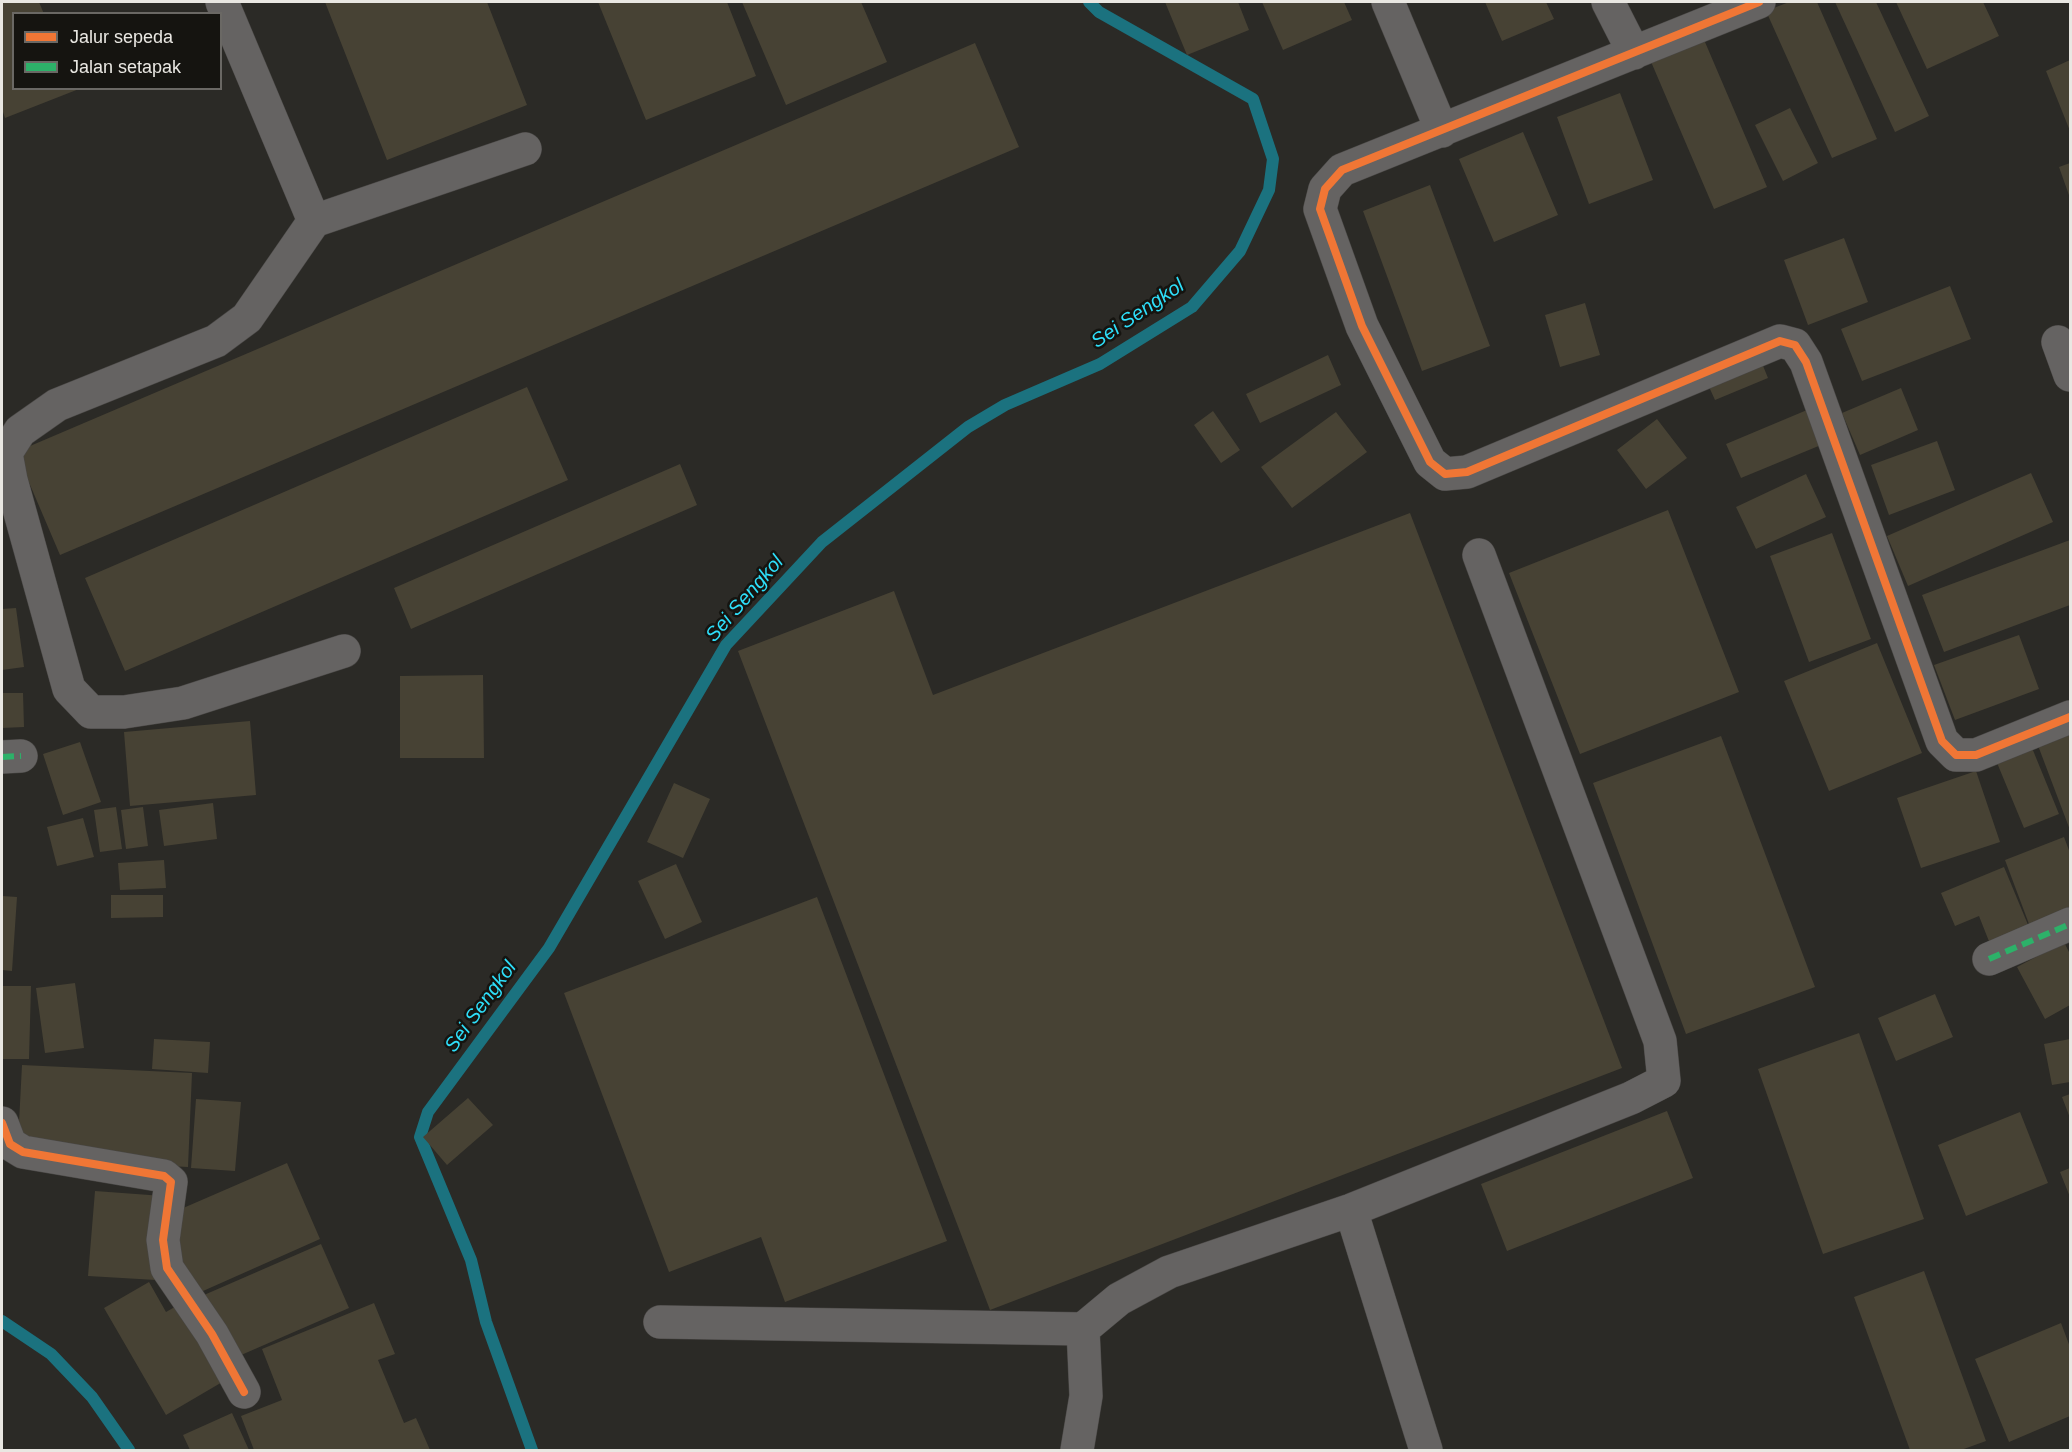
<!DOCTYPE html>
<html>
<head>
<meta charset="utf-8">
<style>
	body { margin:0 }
	#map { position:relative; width:2072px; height:1452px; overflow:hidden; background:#2b2a26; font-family:Helvetica,sans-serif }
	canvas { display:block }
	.frame { position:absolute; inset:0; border:3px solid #e9e7e2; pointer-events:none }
	.legend { position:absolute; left:12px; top:12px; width:210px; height:78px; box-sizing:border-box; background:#151410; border:2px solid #6a6864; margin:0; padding:8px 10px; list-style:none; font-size:18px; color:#e9e7e2 }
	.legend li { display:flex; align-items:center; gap:12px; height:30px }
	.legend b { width:30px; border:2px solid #6a6864 }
</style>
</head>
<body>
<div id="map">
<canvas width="2072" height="1452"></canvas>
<div class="frame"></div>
<ul class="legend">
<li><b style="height:8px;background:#f07635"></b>Jalur sepeda</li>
<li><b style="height:8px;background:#2db169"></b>Jalan setapak</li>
</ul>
</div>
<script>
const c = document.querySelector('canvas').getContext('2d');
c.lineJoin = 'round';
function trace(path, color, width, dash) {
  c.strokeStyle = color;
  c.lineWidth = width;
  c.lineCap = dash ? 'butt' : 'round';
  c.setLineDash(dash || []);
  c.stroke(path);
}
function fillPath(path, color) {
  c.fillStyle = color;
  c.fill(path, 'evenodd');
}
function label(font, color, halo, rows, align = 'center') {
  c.font = font + ' Helvetica,sans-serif';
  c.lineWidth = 5;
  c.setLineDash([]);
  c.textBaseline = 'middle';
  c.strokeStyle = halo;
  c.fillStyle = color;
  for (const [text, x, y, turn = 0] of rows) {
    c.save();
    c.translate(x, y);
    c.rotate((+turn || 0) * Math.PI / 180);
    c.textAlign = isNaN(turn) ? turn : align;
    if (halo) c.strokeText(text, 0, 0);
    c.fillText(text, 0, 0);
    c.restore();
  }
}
const stream = new Path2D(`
	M2,1321L51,1354L92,1397L129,1450
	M532,1450L486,1322L471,1260L420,1137L428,1112L549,948L726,645L822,542L968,427L1005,405L1100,364L1192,307L1240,251L1269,190L1273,159L1253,99L1099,12L1089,2`);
const building = new Path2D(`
	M2,2H39L44,14H14V88L79,89L5,118L2,109Z
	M325,2H487L527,105L387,160Z
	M598,2H727L756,76L646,120Z
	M742,2H861L887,62L786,105Z
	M1165,2H1238L1249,30L1187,55Z
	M1262,2H1344L1352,20L1283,50Z
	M1485,2H1546L1554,19L1502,41Z
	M1789,2H1817L1877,139L1832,158L1766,11Z
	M1835,2H1876L1929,116L1895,132Z
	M1896,2H1983L1999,36L1927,69Z
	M1699,28L1767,187L1714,209L1646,50Z
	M975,43L1019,147L60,555L16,452Z
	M2070,60V131L2046,71Z
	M1620,93L1653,180L1589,204L1557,117Z
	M1790,108L1818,163L1783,181L1755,125Z
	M1523,132L1558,215L1494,242L1459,159Z
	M2070,163V198L2059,167Z
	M1430,185L1490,346L1422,371L1363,211Z
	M1844,238L1868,302L1808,325L1784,260Z
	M1950,286L1971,339L1862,381L1841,329Z
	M1585,303L1600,355L1560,367L1545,315Z
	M1328,355L1341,385L1260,423L1246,394Z
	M1759,356L1768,378L1715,400L1705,378Z
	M527,387L568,480L125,671L85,578Z
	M1901,388L1918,430L1860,455L1842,413Z
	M1807,410L1821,445L1741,478L1726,444Z
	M1213,411L1240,450L1221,463L1194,425Z
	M1336,412L1367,452L1292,508L1261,467Z
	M1657,419L1687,458L1646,489L1617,450Z
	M1937,441L1955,490L1889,515L1871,465Z
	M680,464L697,505L411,629L394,588Z
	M2031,473L2053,522L1908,586L1887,536Z
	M1806,474L1826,517L1756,549L1736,507Z
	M1668,510L1739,692L1580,754L1509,573Z
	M1410,513L1622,1068L990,1310L738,651L894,591L933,695Z
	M1832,533L1871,639L1809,662L1770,556Z
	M2070,540V605L1944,652L1922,595Z
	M16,608L24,667L2,670V609Z
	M2019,635L2039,689L1955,720L1934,665Z
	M1877,643L1922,753L1829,791L1784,681Z
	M483,675L484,758H400V676Z
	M2,693H23L24,727L2,728Z
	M250,721L256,795L130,806L124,732Z
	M2070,721V830L2034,735Z
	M1721,736L1815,987L1686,1034L1593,783Z
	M80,742L101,802L63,815L43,754Z
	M2030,743L2059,814L2024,828L1995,758Z
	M1976,771L2000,842L1921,868L1897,798Z
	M674,783L710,799L683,858L647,842Z
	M213,803L217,839L164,846L159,810Z
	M116,807L122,849L100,852L94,810Z
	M143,807L148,846L126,849L121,810Z
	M83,818L94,857L57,866L47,827Z
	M2064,837L2070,853V917L2032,932L2005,860Z
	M164,860L166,888L120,890L118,863Z
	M676,864L702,922L665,939L638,881Z
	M2004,867L2031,932L1992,949L1979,916L1955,926L1941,893Z
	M111,895H163V917L111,918Z
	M2,896L17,897L12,971L2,970Z
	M817,897L947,1241L785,1302L761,1237L669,1272L564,993Z
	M2064,942L2070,954V1005L2045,1019L2017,967Z
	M75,983L84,1048L45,1053L36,988Z
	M2,986H31L29,1059H2Z
	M1935,994L1953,1037L1896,1061L1878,1018Z
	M1859,1033L1924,1219L1823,1254L1758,1069Z
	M154,1039L210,1042L208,1073L152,1069Z
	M2070,1039V1082L2052,1085L2044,1044Z
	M22,1065L192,1073L188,1167L128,1164L18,1142Z
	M2070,1094V1118L2062,1097Z
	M468,1098L493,1125L447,1165L423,1137Z
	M196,1099L241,1102L235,1171L191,1168Z
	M1667,1111L1693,1178L1507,1251L1481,1184Z
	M2020,1112L2048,1183L1966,1216L1938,1145Z
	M287,1163L320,1239L194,1295L178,1279L174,1212Z
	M2070,1168V1197L2060,1172Z
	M95,1191L163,1196L156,1280L88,1276Z
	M321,1244L349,1308L232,1359L204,1295Z
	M1924,1271L1986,1441L1961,1450H1910L1854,1297Z
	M149,1282L166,1312L180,1304L224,1381L166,1415L104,1308Z
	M374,1303L395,1354L378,1360L404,1423L416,1418L430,1450H254L241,1416L282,1400L262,1349Z
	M2061,1323L2070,1347V1416L2009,1442L1975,1359Z
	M232,1413L249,1450H190L183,1435Z`);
const minor = new Path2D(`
	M222,2L314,221
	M1388,2L1442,131
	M1608,2L1634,53
	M1759,2L1342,170L1325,189L1320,209L1362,326L1430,462L1445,474L1467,472L1780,341L1795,345L1806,362L1942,741L1956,755H1976L2070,717
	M2058,342L2070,375
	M344,651L183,703L124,712H91L69,689L11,480L6,453L20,431L57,405L216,341L247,318L314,221L525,149
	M2,757L21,756
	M1989,959L2070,924
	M2,1123L10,1144L23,1152L164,1176L171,1182L163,1240L167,1268L212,1334L244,1392
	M1351,1210L1426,1450
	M660,1322L1083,1329
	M1077,1450L1086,1396L1083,1329L1119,1299L1169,1272L1351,1210L1631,1098L1664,1081L1660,1041L1479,555`);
const quiet = new Path2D(`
	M2,757L21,756
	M1989,959L2070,924`);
const cycleway = new Path2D(`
	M1759,2L1342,170L1325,189L1320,209L1362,326L1430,462L1445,474L1467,472L1780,341L1795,345L1806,362L1942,741L1956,755H1976L2070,717
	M2,1123L10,1144L23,1152L164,1176L171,1182L163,1240L167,1268L212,1334L244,1392`);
const waterNames = [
	["Sei Sengkol",1138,314,-34],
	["Sei Sengkol",745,599,-49],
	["Sei Sengkol",481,1007,-54]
];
trace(stream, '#1b727f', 12);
fillPath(building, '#474234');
trace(minor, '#494745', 34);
trace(minor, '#656362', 33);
trace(quiet, '#2db169', 6, [12, 6]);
trace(cycleway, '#f07635', 8);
label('italic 20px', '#2edffa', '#151410', waterNames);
</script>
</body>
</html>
